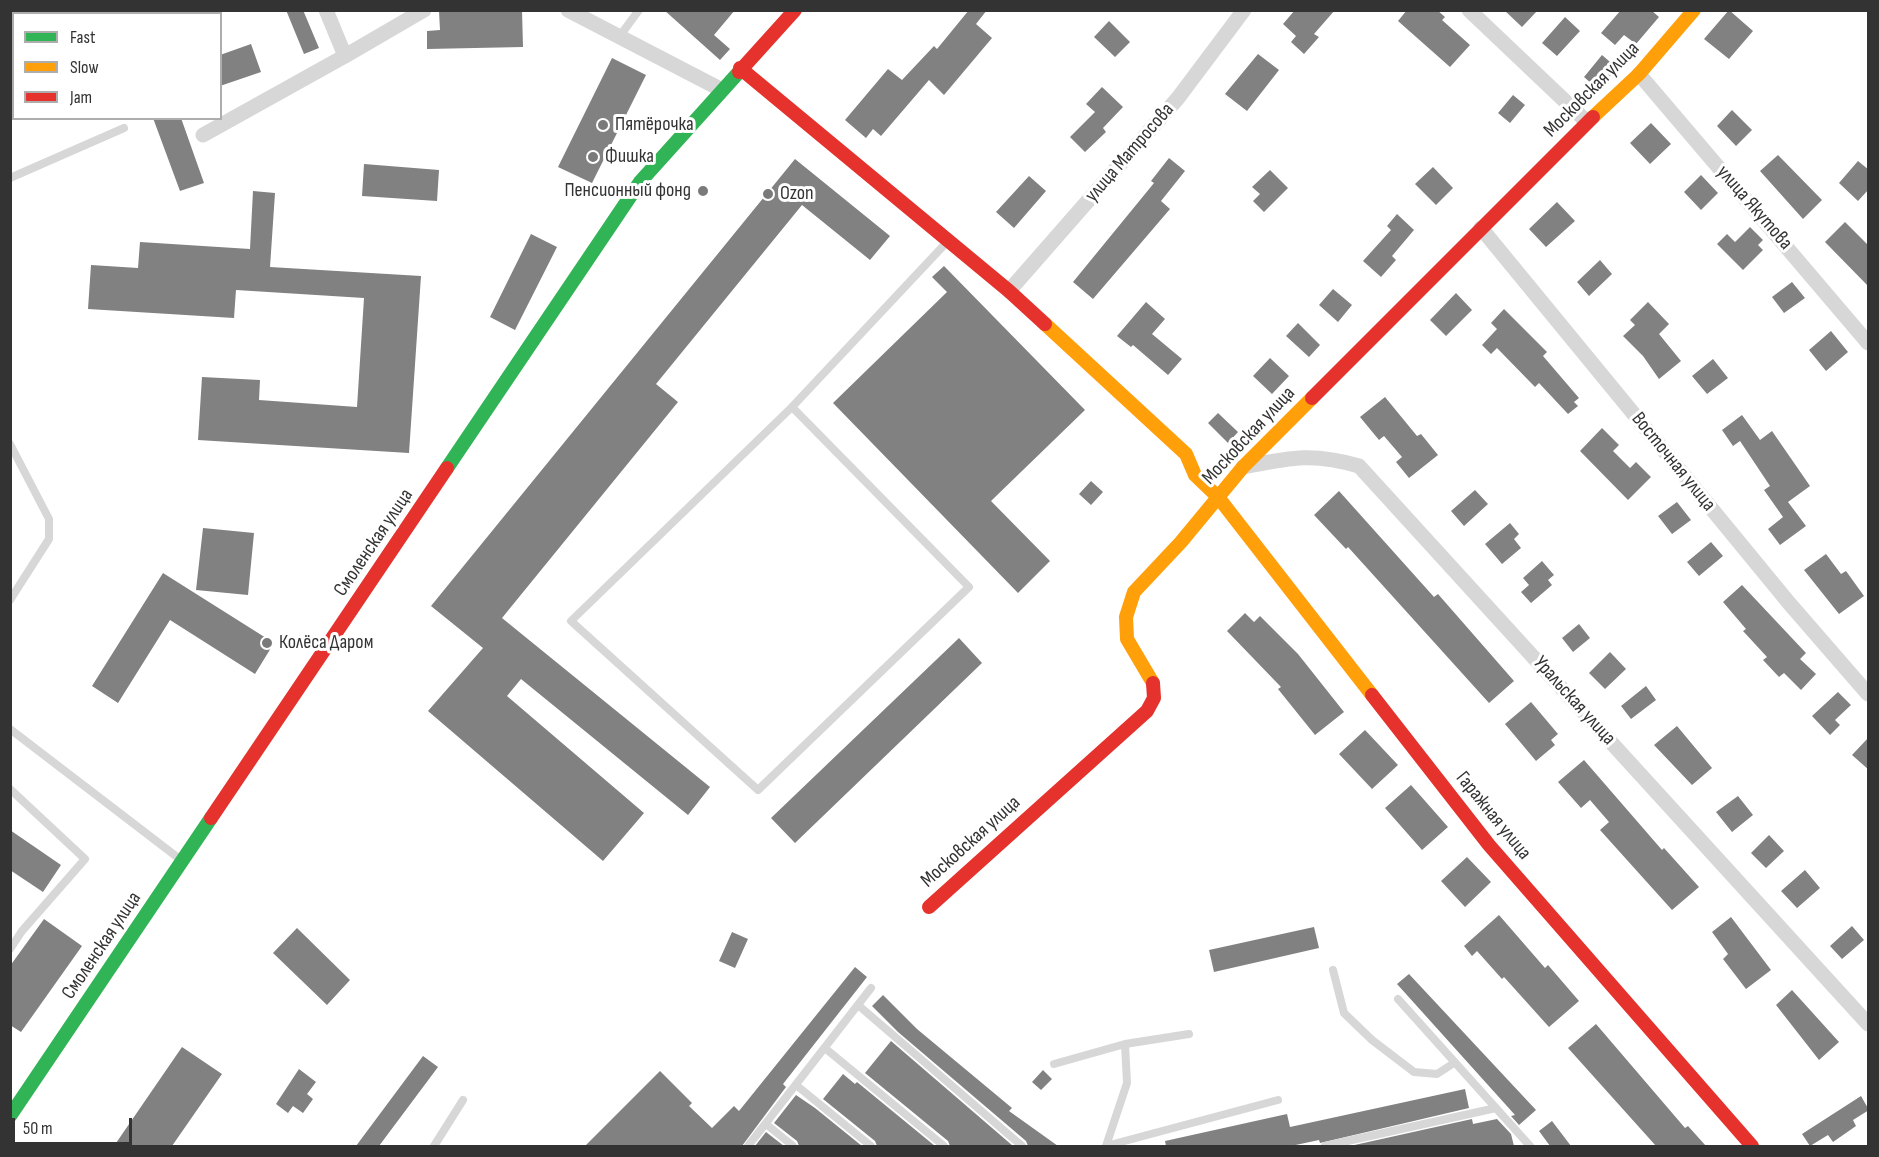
<!DOCTYPE html>
<html>
<head>
<meta charset="utf-8">
<style>
	body { margin:0 }
	#map { position:relative; width:1879px; height:1157px; overflow:hidden; background:#fff; font-family:"Sofia Sans Condensed",sans-serif }
	canvas { display:block }
	.frame { position:absolute; inset:0; border:12px solid #333; pointer-events:none }
	.legend { position:absolute; left:12px; top:12px; width:210px; height:108px; box-sizing:border-box; background:#fff; border:2px solid #adadad; margin:0; padding:8px 10px; list-style:none; font-size:18px; color:#333 }
	.legend li { display:flex; align-items:center; gap:12px; height:30px }
	.legend b { width:30px; border:2px solid #adadad }
	.scale { position:absolute; left:12px; top:1118px; width:120px; height:27px; box-sizing:border-box; border:3px solid #333; border-top:0; padding-left:8px; font-size:18px; line-height:21px; white-space:nowrap; color:#333; -webkit-text-stroke:4px #fff; paint-order:stroke }
</style>
</head>
<body>
<div id="map">
<canvas width="1879" height="1157"></canvas>
<div class="frame"></div>
<ul class="legend">
<li><b style="height:8px;background:#30b455"></b>Fast</li>
<li><b style="height:8px;background:#ff9f0a"></b>Slow</li>
<li><b style="height:8px;background:#e5322d"></b>Jam</li>
</ul>
<div class="scale">50 m</div>
</div>
<script>
const c = document.querySelector('canvas').getContext('2d');
c.lineJoin = 'round';
function fillPath(path, color) {
  c.fillStyle = color;
  c.fill(path, 'evenodd');
}
function trace(path, color, width, dash) {
  c.strokeStyle = color;
  c.lineWidth = width;
  c.lineCap = dash ? 'butt' : 'round';
  c.setLineDash(dash || []);
  c.stroke(path);
}
function label(font, color, halo, rows, align = 'center') {
  c.font = font + ' "Sofia Sans Condensed",sans-serif';
  c.lineWidth = 6;
  c.setLineDash([]);
  c.textBaseline = 'middle';
  c.strokeStyle = halo;
  c.fillStyle = color;
  for (const [text, x, y, turn = 0] of rows) {
    c.save();
    c.translate(x, y);
    c.rotate((+turn || 0) * Math.PI / 180);
    c.textAlign = isNaN(turn) ? turn : align;
    if (halo) c.strokeText(text, 0, 0);
    c.fillText(text, 0, 0);
    c.restore();
  }
}
const building = new Path2D(`
	M286,10H303L319,48L304,54Z
	M522,10L523,47L427,49V31L440,30L439,11Z
	M664,10H735L714,35L730,49L720,60Z
	M969,10H987L976,24L992,38L944,95L929,80L881,136L873,129L866,138L845,120L888,69L902,80L934,46L937,49Z
	M1295,10H1335L1314,34L1319,37L1304,54L1291,42L1296,36L1283,24Z
	M1407,10H1437L1445,17L1442,20L1470,45L1450,67L1398,21Z
	M1504,10H1538L1522,27Z
	M1621,10H1651L1659,17L1636,44L1624,35L1615,45L1601,33Z
	M1729,10L1753,31L1729,59L1704,39Z
	M1565,17L1580,31L1557,56L1542,43Z
	M1109,21L1130,42L1115,57L1094,37Z
	M251,44L261,72L220,86V55Z
	M1258,54L1279,70L1247,111L1225,94Z
	M1602,55L1617,68L1599,90L1584,77Z
	M612,58L646,75L592,183L558,167Z
	M1102,87L1123,107L1103,128L1106,132L1085,152L1070,137L1095,112L1086,104Z
	M1513,95L1525,105L1510,123L1498,113Z
	M1732,110L1752,130L1736,146L1717,126Z
	M153,118H181L204,183L180,191Z
	M1651,123L1671,144L1650,164L1630,143Z
	M1778,155L1822,200L1803,219L1760,171Z
	M1169,158L1185,171L1161,201L1170,209L1093,299L1073,282L1154,183L1151,181Z
	M795,159L890,236L870,260L802,205L656,384L678,402L502,618L710,787L688,815L521,679L507,696L644,813L603,861L428,711L483,648L431,606Z
	M1858,161L1869,170V189L1858,201L1839,183Z
	M364,164L439,170L437,201L362,196Z
	M1433,167L1453,188L1436,205L1415,184Z
	M1270,170L1288,188L1264,212L1253,201L1260,194L1252,187Z
	M1701,175L1718,193L1701,210L1684,192Z
	M1029,176L1046,191L1014,228L996,212Z
	M253,191L275,193L270,267L421,276L409,453L198,440L202,377L260,380L259,400L357,407L364,298L236,290L234,318L88,309L91,265L138,268L140,242L250,249Z
	M1557,202L1575,221L1546,247L1529,229Z
	M1397,214L1414,230L1392,256L1396,260L1381,277L1363,261L1391,230L1387,226Z
	M1845,222L1869,246V287L1825,242Z
	M1750,227L1763,240L1758,245L1763,250L1743,270L1717,244L1727,234L1735,242Z
	M531,234L557,247L515,330L490,317Z
	M1600,260L1612,274L1589,296L1577,282Z
	M944,266L1085,410L991,501L1050,561L1018,593L833,403L947,292L932,277Z
	M1792,282L1805,298L1784,313L1772,297Z
	M1333,289L1352,305L1338,322L1319,305Z
	M1456,293L1472,310L1446,336L1430,320Z
	M1146,302L1165,319L1152,334L1182,359L1168,375L1133,345L1131,347L1117,336Z
	M1648,302L1669,324L1659,334L1681,361L1659,379L1643,356L1623,336L1635,325L1630,320Z
	M1504,309L1547,352L1543,356L1579,398L1574,402L1578,406L1568,414L1539,383L1535,387L1497,348L1491,354L1482,345L1497,329L1491,323Z
	M1298,323L1320,345L1309,357L1286,336Z
	M1831,331L1848,352L1826,371L1809,350Z
	M1270,358L1289,376L1272,394L1253,376Z
	M1713,359L1728,378L1707,394L1692,376Z
	M1385,397L1417,436L1421,434L1438,455L1409,478L1396,462L1402,457L1384,436L1379,440L1360,417Z
	M1218,413L1238,432L1228,443L1208,423Z
	M1742,415L1760,440L1772,431L1810,486L1788,502L1806,526L1780,545L1768,529L1783,517L1764,490L1770,486L1740,441L1733,446L1722,430Z
	M1602,428L1619,445L1613,451L1630,468L1636,462L1651,477L1628,500L1580,451Z
	M1091,481L1103,492L1091,505L1079,494Z
	M1475,490L1488,504L1464,526L1451,511Z
	M1339,491L1434,597L1438,594L1514,681L1489,703L1348,547L1346,549L1314,515Z
	M1677,502L1691,520L1672,534L1658,516Z
	M1510,523L1519,534L1514,539L1521,548L1502,564L1485,544Z
	M203,528L254,533L248,595L196,590Z
	M1711,542L1723,556L1699,576L1687,562Z
	M1826,554L1841,574L1846,571L1864,596L1839,614L1804,570Z
	M1542,561L1554,575L1548,580L1552,585L1531,603L1521,592L1529,585L1523,578Z
	M163,573L274,643L255,674L170,620L118,703L92,686Z
	M1742,585L1806,653L1800,659L1816,674L1801,690L1784,673L1779,677L1763,660L1767,657L1743,631L1746,629L1723,602Z
	M1245,613L1254,622L1260,616L1298,654L1344,712L1315,735L1278,689L1281,687L1227,631Z
	M1579,624L1590,638L1573,652L1562,638Z
	M959,638L982,663L795,843L771,818Z
	M1610,652L1626,669L1605,689L1589,673Z
	M1646,686L1656,700L1631,719L1621,706Z
	M1838,692L1851,705L1835,720L1840,725L1830,735L1812,716Z
	M1531,702L1558,734L1551,740L1555,745L1536,761L1505,724Z
	M1677,726L1712,768L1692,785L1654,745Z
	M1365,730L1398,765L1372,789L1339,754Z
	M1869,737V770L1852,755Z
	M1584,760L1662,850L1664,848L1699,887L1672,910L1600,830L1609,822L1590,800L1581,808L1558,782Z
	M1411,785L1448,827L1422,850L1385,808Z
	M1738,796L1753,815L1732,832L1716,812Z
	M10,830L61,865L43,892L10,870Z
	M1769,835L1784,851L1766,868L1751,853Z
	M1467,857L1491,882L1465,907L1441,881Z
	M1805,870L1820,888L1797,908L1781,891Z
	M1499,915L1545,968L1548,965L1579,1001L1549,1027L1504,977L1502,979L1477,951L1472,956L1464,946Z
	M1731,917L1771,970L1746,989L1723,959L1728,954L1712,932Z
	M44,919L82,946L21,1032L10,1025V966Z
	M1852,926L1864,940L1842,959L1830,946Z
	M1314,927L1319,948L1214,972L1209,950Z
	M297,928L350,980L327,1005L273,953Z
	M732,932L748,939L735,968L719,961Z
	M855,967L867,977L783,1084L786,1087L742,1146H585L660,1071L692,1103L689,1106L712,1128L734,1106L739,1111Z
	M1409,974L1536,1110L1519,1125L1511,1116L1515,1115L1397,984Z
	M1792,990L1839,1042L1819,1060L1776,1005Z
	M883,995L917,1029L1012,1108L1009,1111L1058,1146H1028L1026,1141L898,1032L872,1006Z
	M1596,1024L1685,1128L1688,1126L1706,1146H1656L1568,1048Z
	M891,1041L1013,1146H950L948,1141L865,1073Z
	M182,1047L222,1074L172,1146H114Z
	M423,1056L438,1067L379,1146H356Z
	M299,1069L316,1082L307,1094L313,1099L303,1113L293,1106L288,1113L276,1104Z
	M1043,1070L1052,1079L1041,1090L1032,1082Z
	M843,1074L855,1084L857,1082L935,1146H877L875,1141L823,1099Z
	M1465,1089L1469,1108L1320,1143L1319,1140L1291,1146H1166L1165,1141L1287,1114L1290,1127Z
	M796,1095L815,1108L862,1146H799L797,1141L774,1123Z
	M1861,1096L1869,1110L1853,1120L1856,1126L1833,1142L1828,1135L1810,1146L1802,1134Z
	M1472,1119L1473,1124L1497,1119L1511,1134L1514,1146H1350Z
	M1552,1121L1571,1146H1550L1539,1131Z
	M766,1132L784,1146H755Z`);
const lane = new Path2D(`
	M61,14V10
	M619,37L639,10
	M10,68H14
	M10,178L124,128
	M792,407L571,621L758,790L969,587L792,407L947,242
	M10,444L49,519V539L10,600
	M10,729L181,860
	M10,789L85,859L22,931L10,949
	M1333,970L1344,1013L1372,1040L1414,1072L1437,1074L1454,1063
	M1398,999L1530,1146
	M858,1005L1022,1146
	M826,1049L944,1146
	M1054,1064L1125,1044L1189,1034
	M796,1085L871,1146
	M766,1124L793,1146
	M434,1146L463,1100
	M748,1146L871,988
	M1106,1146L1278,1100
	M1106,1146L1127,1083L1125,1044
	M1325,1146L1496,1108`);
const street = new Path2D(`
	M326,10L345,56L424,10
	M568,10L722,90
	M1469,10L1587,122
	M1639,74L1868,343
	M203,135L345,56
	M1481,228L1789,603L1868,694
	M1009,291L1178,98L1244,10
	M1243,467C1289,458 1312,452 1359,466L1868,1024`);
const fast = new Path2D(`
	M447,468L640,182L739,72
	M10,1116L211,818`);
const slow = new Path2D(`
	M1593,117L1639,74L1694,10
	M1045,324L1186,454L1195,475L1218,497L1372,695
	M1153,683L1127,639L1126,617L1134,592L1181,542L1243,467L1312,398`);
const jam = new Path2D(`
	M740,68L1009,291L1045,324
	M739,72L795,10
	M1312,398L1593,117
	M1372,695L1489,845L1752,1146
	M211,818L447,468
	M929,907L1147,711L1154,698L1153,683`);
const markers = [
	[603,125,6,"#7a7a7a"],
	[593,157,6,"#7a7a7a"],
	[703,191,6,"#7a7a7a"],
	[768,194,6,"#7a7a7a"],
	[267,643,6,"#7a7a7a"]
];
const streetNames = [
	["Московская улица",1592,90,-45],
	["улица Матросова",1130,153,-49],
	["улица Якутова",1754,208,49],
	["Московская улица",1249,436,-47],
	["Восточная улица",1673,462,51],
	["Смоленская улица",374,543,-56],
	["Уральская улица",1574,701,48],
	["Гаражная улица",1493,816,51],
	["Московская улица",971,842,-42],
	["Смоленская улица",102,946,-56]
];
const poiNames = [
	["Пятёрочка",615,125],
	["Фишка",605,157],
	["Пенсионный фонд",691,191,"right"],
	["Ozon",780,194],
	["Колёса Даром",279,643]
];
fillPath(building, '#818181');
trace(lane, '#d7d7d7', 8);
trace(street, '#d7d7d7', 15);
trace(fast, '#30b455', 14);
trace(slow, '#ff9f0a', 14);
trace(jam, '#e5322d', 14);
for (const [x, y, r, color] of markers) {
  const dot = new Path2D();
  dot.arc(x, y, r, 0, 2 * Math.PI);
  c.fillStyle = color;
  c.fill(dot);
  trace(dot, '#fff', 2);
}
label('20px', '#333', '#fff', streetNames);
label('20px', '#333', '#fff', poiNames, 'left');
</script>
</body>
</html>
